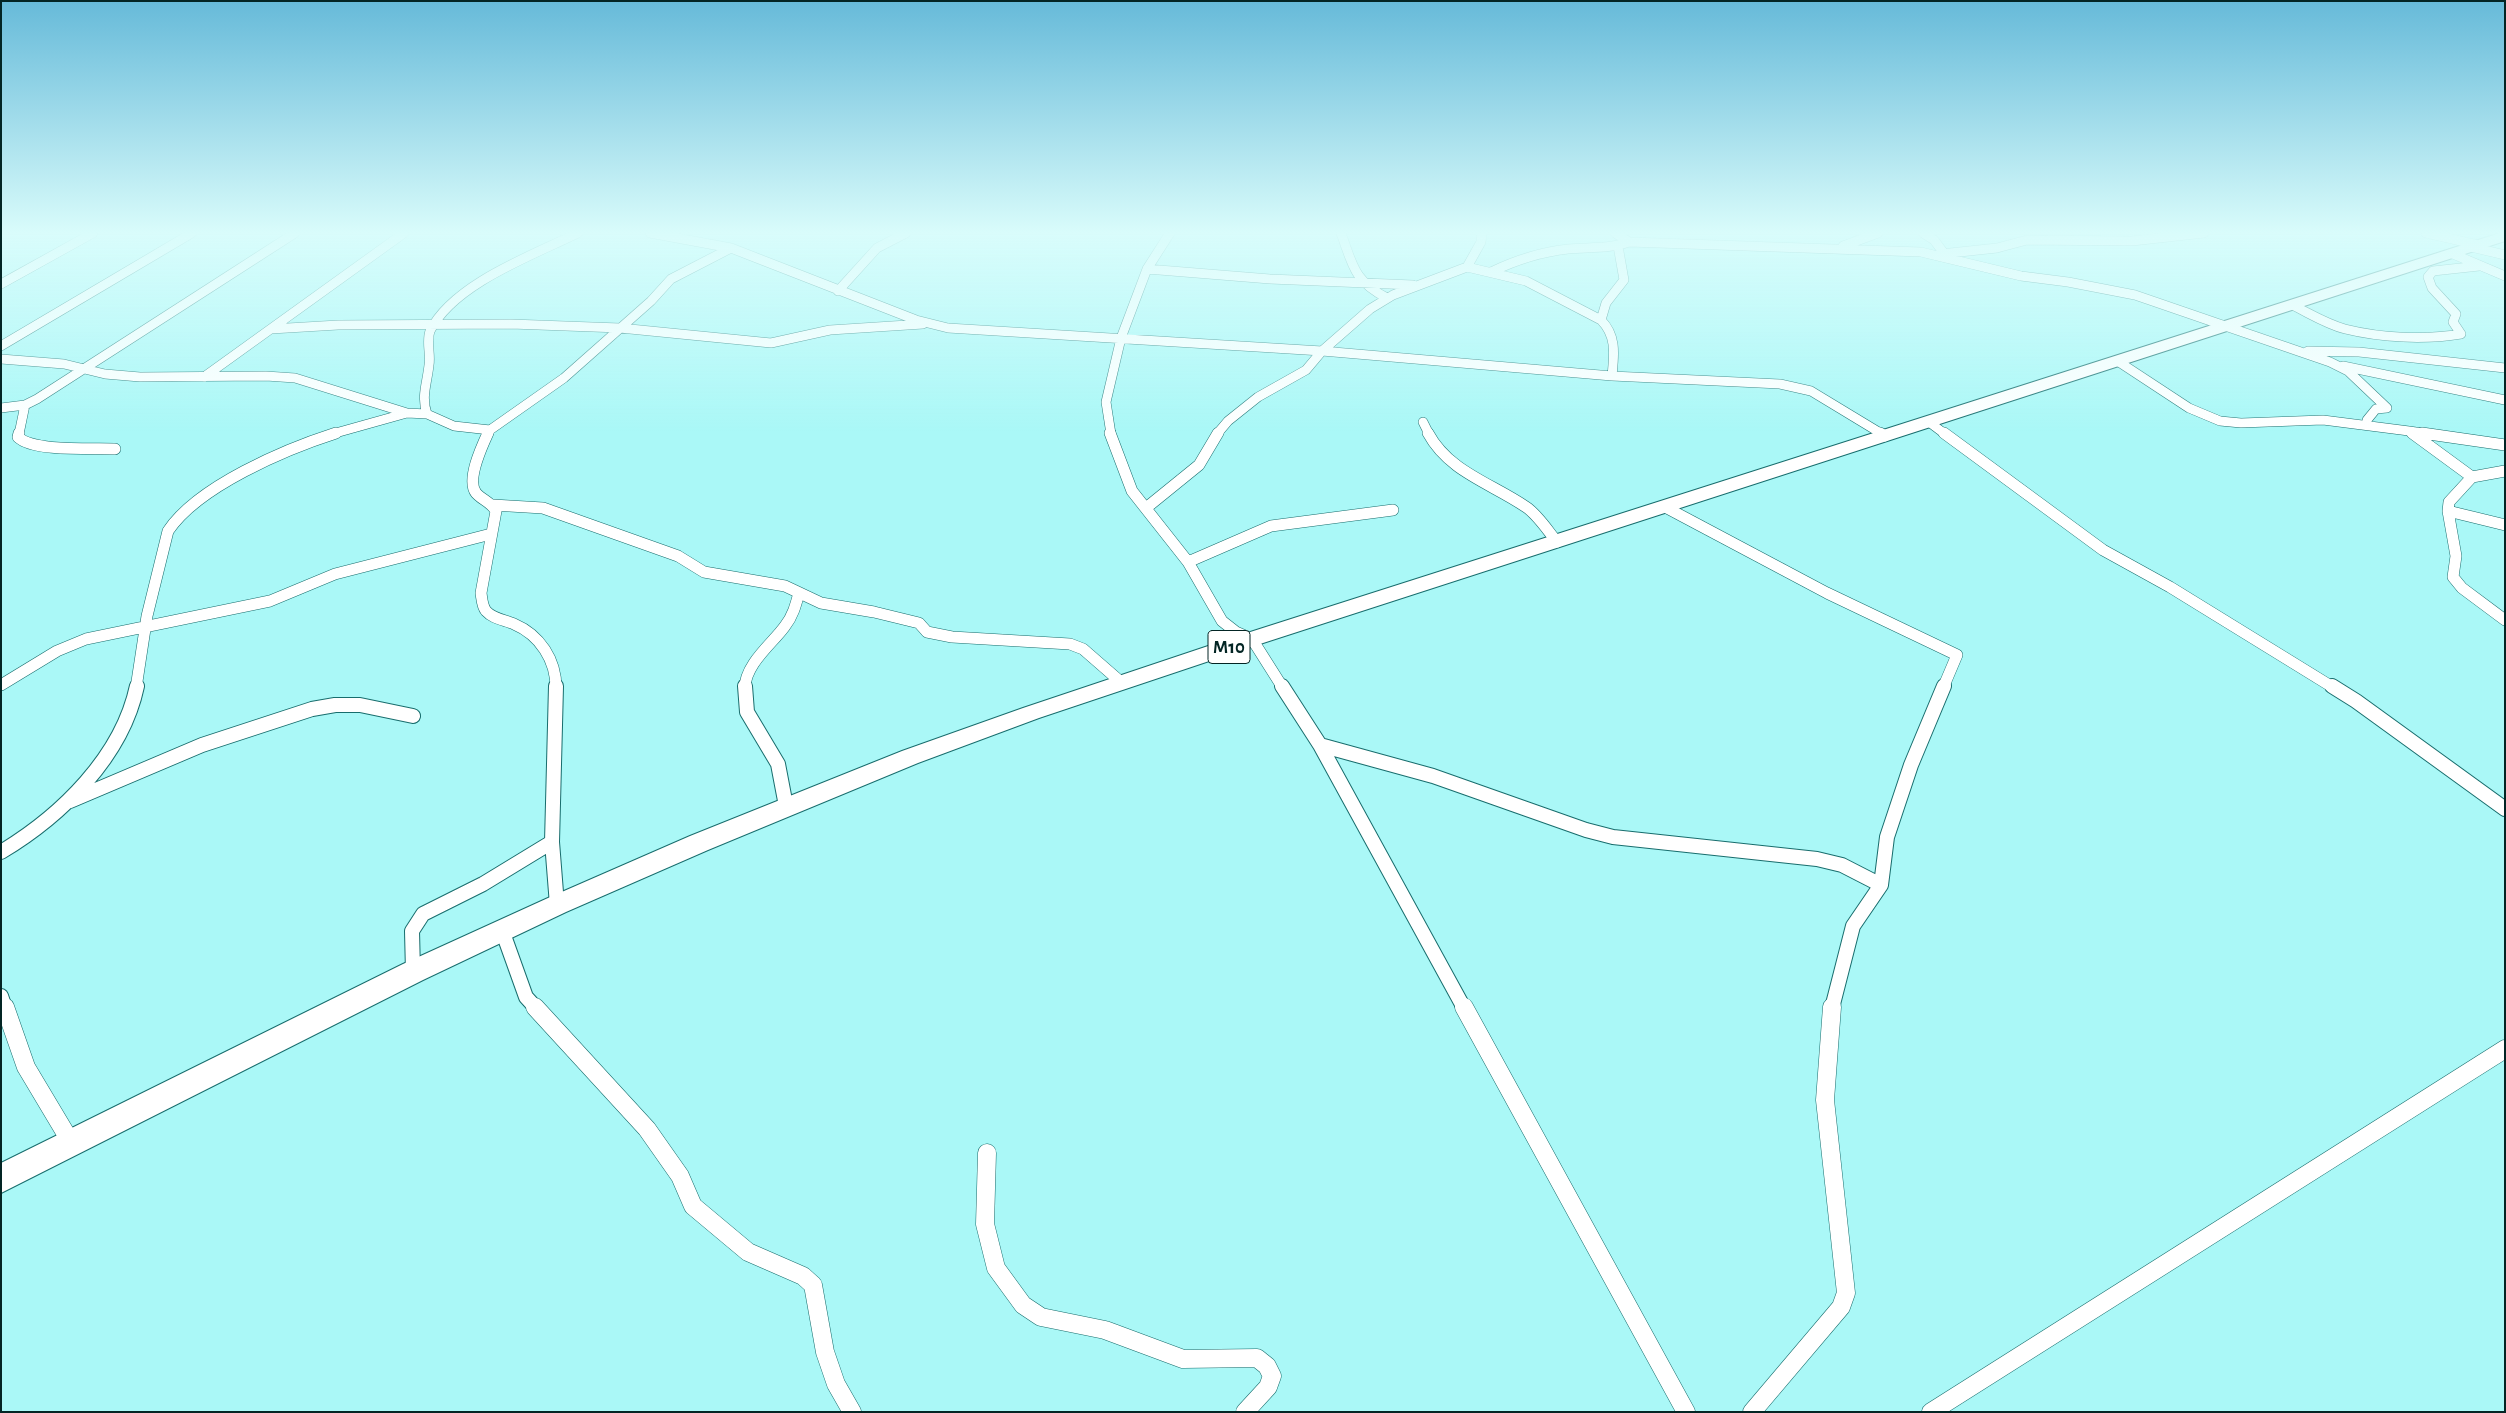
<!DOCTYPE html>
<html>
<head>
<meta charset="utf-8">
<style>
	body { margin:0 }
	#map { position:relative; width:2506px; height:1413px; overflow:hidden; background:#aaf8f7; font-family:"Alegreya Sans",sans-serif }
	canvas { display:block }
	.frame { position:absolute; inset:0; border:2px solid #032524; pointer-events:none }
</style>
</head>
<body>
<div id="map">
<canvas width="2506" height="1413"></canvas>
<div class="frame"></div>
</div>
<script>
const c = document.querySelector('canvas').getContext('2d');
c.lineJoin = 'round';
function trace(path, color, width, dash) {
  c.strokeStyle = color;
  c.lineWidth = width;
  c.lineCap = dash ? 'butt' : 'round';
  c.setLineDash(dash || []);
  c.stroke(path);
}
function fillPath(path, color) {
  c.fillStyle = color;
  c.fill(path, 'evenodd');
}
function label(font, color, halo, rows, align = 'center') {
  c.font = font + ' "Alegreya Sans",sans-serif';
  c.lineWidth = 4.5;
  c.setLineDash([]);
  c.textBaseline = 'middle';
  c.strokeStyle = halo;
  c.fillStyle = color;
  for (const [text, x, y, turn = 0] of rows) {
    c.save();
    c.translate(x, y);
    c.rotate((+turn || 0) * Math.PI / 180);
    c.textAlign = isNaN(turn) ? turn : align;
    if (halo) c.strokeText(text, 0, 0);
    c.fillText(text, 0, 0);
    c.restore();
  }
}
const streetFar3 = new Path2D(`
	M650,233L731,248L916,320L948,328L1322,351L1612,376L1780,384L1811,391L1882,434
	M1341,233C1353,266 1354,281 1387,298
	M1615,233L1629,242
	M1923,233L1934,240L1943,252
	M2426,233L2478,245
	M1843,246L1878,233
	M2471,247L2505,255
	M1941,254L1997,248L2027,240L2132,241L2204,233
	M2453,254L2505,276
	M1467,267L1526,281L1601,320C1617,336 1614,355 1612,376
	M1147,269L1270,279L1413,285
	M1491,272C1516,260 1540,252 1568,249C1588,247 1610,249 1629,242L1921,252L2021,276L2068,282L2135,295L2330,362L2348,371L2387,408L2376,409L2367,420V424
	M1,284L93,233
	M838,291L877,248L906,233
	M2292,305C2309,313 2326,324 2345,329C2381,338 2425,340 2461,334L2453,322L2456,314L2432,288L2428,277L2433,271L2479,266
	M1601,320L1606,303L1624,280L1618,246
	M271,329L338,325L511,324L620,328L771,343L830,330L923,324
	M1,346L192,233
	M2308,351L2359,352L2505,368
	M1,359L64,364L105,374L140,377L266,376L295,378L407,413L427,414L454,426L490,430L488,434
	M2119,362L2189,408L2220,421L2241,423L2323,420L2409,431
	M2343,366L2505,400
	M204,377L404,233
	M1,408L25,405L37,399L295,233
	M427,414C421,396 427,384 429,365C431,354 426,342 430,331C453,284 533,255 578,233
	M1423,422L1429,434
	M1929,422L1945,434
	M490,430L564,378L651,301L671,279L731,248
	M19,434L25,405
	M332,434L407,413
	M1111,434L1106,402L1121,338L1147,269L1170,233
	M1217,434L1228,421L1258,397L1306,370L1322,351L1370,309L1393,295L1467,267L1481,242L1482,233
	M2413,434L2409,431L2430,434`);
const streetFar2 = new Path2D(`
	M19,433L18,437C33,452 93,448 115,449
	M488,433C482,446 466,480 476,493C482,500 491,502 496,511L481,593C482,599 482,606 486,611C493,619 505,620 514,624C540,635 556,660 556,688
	M1110,433L1132,491L1188,562L1222,621L1236,632L1252,639L1283,688
	M1428,433C1449,472 1491,483 1526,507C1538,515 1548,531 1557,542
	M1880,433L1885,436
	M1944,433L2103,550L2170,587L2334,688
	M2412,433L2472,477
	M2422,433L2505,445
	M2505,471L2472,477L2449,502L2448,511L2456,556L2453,577L2462,588L2505,620
	M493,505L543,508L678,556L704,572L785,586L821,603L874,612L919,623L927,632L952,637L1070,644L1083,649L1122,683
	M1665,507L1827,593L1957,655L1943,688
	M1146,508L1199,465L1218,433
	M2448,511L2505,525
	M1188,562L1271,526L1393,510
	M1,685L57,651L86,639L270,601L335,574L491,534
	M136,688L147,616L168,531C198,486 286,449 336,433
	M745,688C745,664 773,643 785,626C793,616 796,604 799,593`);
const streetFar1 = new Path2D(`
	M556,686L552,842L557,905
	M745,686L747,712L778,764L786,806
	M1282,686L1320,745L1464,1008
	M2332,686L2356,701L2505,809
	M1320,745L1433,776L1586,830L1613,837L1817,859L1842,865L1881,885
	M70,801L202,745L312,709L335,705H360L413,716
	M1,852C61,816 122,757 137,686
	M502,930L526,997L536,1008
	M413,972L412,931L423,914L483,884L552,842
	M1,996L5,1008
	M1832,1008L1853,926L1881,885L1887,837L1911,765L1944,686`);
const street = new Path2D(`
	M5,1007L26,1067L72,1144
	M535,1007L647,1129L680,1176L693,1206L748,1252L803,1276L813,1285L825,1352L836,1384L852,1412
	M1464,1007L1686,1412
	M987,1153L985,1224L996,1268L1023,1305L1041,1317L1105,1330L1183,1359L1257,1358L1267,1366L1272,1376L1268,1387L1245,1412
	M1752,1412L1841,1307L1846,1293L1825,1100L1832,1007
	M1931,1412L2505,1049`);
const highway = new Path2D(`
	M2500,233H2505V241L1260,644L1039,718L918,763L708,850L566,912L423,980L1,1193V1163L403,964L548,898L690,836L902,751L1023,708L1244,634Z`);
const shields = [
	[1229,647,42]
];
const shieldNames = [
	["M10",1229,647]
];
trace(streetFar3, '#186d6d', 10);
trace(streetFar2, '#186d6d', 12);
trace(streetFar1, '#186d6d', 16);
trace(street, '#186d6d', 19);
trace(highway, '#186d6d', 2);
trace(streetFar3, '#fff', 9);
trace(streetFar2, '#fff', 11);
trace(streetFar1, '#fff', 14);
trace(street, '#fff', 18);
fillPath(highway, '#fff');
const sky = c.createLinearGradient(0, 0, 0, 431);
sky.addColorStop(0, '#66bad9');
sky.addColorStop(0.54, '#d9fcfb');
sky.addColorStop(1, '#d9fcfb00');
c.fillStyle = sky;
c.fillRect(0, 0, 2506, 431);
for (const [x, y, w] of shields) {
  const box = new Path2D();
  box.roundRect(x - w / 2, y - 16.5, w, 33, 4);
  c.fillStyle = '#fff';
  c.fill(box);
  trace(box, '#032524', 1);
}
label('bold 19px', '#032524', null, shieldNames);
</script>
</body>
</html>
